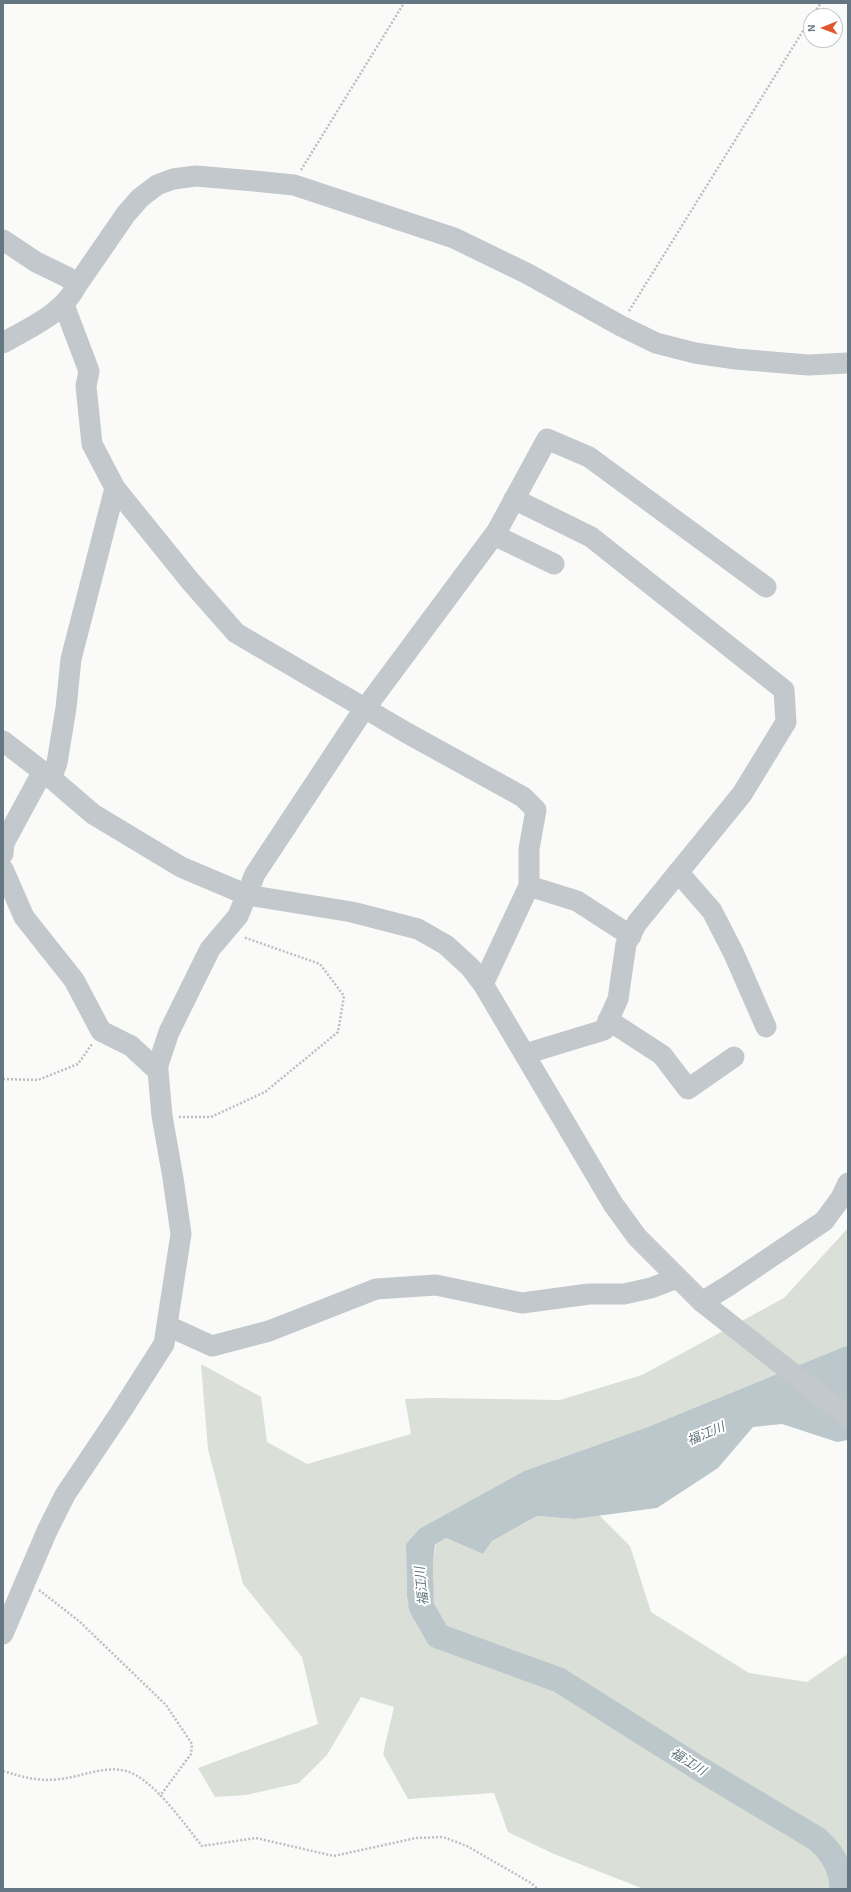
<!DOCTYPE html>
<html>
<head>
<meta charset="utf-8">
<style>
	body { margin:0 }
	#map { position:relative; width:851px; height:1892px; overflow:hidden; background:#fafaf8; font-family:"Alegreya Sans",sans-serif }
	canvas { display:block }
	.frame { position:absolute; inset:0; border:4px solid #657683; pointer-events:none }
	.north { position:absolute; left:803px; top:8px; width:40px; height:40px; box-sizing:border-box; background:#fff; border:1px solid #c1c8cd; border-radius:50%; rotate:269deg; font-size:11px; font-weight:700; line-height:16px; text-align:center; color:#657683 }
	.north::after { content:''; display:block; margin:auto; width:14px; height:18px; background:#e4572e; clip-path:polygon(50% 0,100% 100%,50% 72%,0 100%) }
</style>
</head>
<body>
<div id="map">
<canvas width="851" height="1892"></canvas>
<div class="frame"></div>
<div class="north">N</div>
</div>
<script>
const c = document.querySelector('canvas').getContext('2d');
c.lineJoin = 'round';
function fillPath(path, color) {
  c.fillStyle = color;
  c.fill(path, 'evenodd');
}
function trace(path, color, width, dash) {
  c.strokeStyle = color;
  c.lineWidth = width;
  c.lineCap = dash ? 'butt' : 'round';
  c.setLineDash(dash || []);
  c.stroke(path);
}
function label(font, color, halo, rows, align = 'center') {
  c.font = font + ' "Alegreya Sans","Noto Sans JP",sans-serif';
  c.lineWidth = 4;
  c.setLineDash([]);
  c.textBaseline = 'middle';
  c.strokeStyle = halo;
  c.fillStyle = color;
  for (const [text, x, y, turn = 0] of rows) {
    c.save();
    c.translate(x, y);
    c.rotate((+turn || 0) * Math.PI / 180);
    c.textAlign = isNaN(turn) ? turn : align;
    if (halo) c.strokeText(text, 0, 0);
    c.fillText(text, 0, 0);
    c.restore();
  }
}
const green = new Path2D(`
	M848,1228V1345L645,1428L524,1471L419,1529L406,1544L407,1597L433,1589V1563L436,1545L446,1538L483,1554L492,1541L537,1516L574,1519L599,1515L630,1546L651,1612L749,1673L807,1682L848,1654V1889H644L554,1854L508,1832L494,1793L408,1799L383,1754L394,1707L361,1697L327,1755L299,1783L246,1795L215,1797L198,1768L318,1724L302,1657L243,1584L208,1449L201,1364L261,1397L267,1442L307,1464L411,1434L405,1399L433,1398L560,1400L642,1375L784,1298Z`);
const water = new Path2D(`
	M848,1345V1440L837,1442L782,1424L753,1427L718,1468L657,1508L574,1519L537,1516L492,1541L483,1554L446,1538L435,1545L433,1563V1589L424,1625L414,1620L407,1597L406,1544L419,1529L524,1471L645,1428Z`);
const river = new Path2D(`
	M421,1584V1606L438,1636L559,1680L700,1769L817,1839C832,1852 842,1869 842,1889`);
const path = new Path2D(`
	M812,16L821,3
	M301,170L404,3
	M629,311L811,18
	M3,1079L38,1080L78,1064L92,1044
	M179,1117H211L265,1092L338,1032L344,996L320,964L243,937
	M39,1590L79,1621L166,1705L192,1744L191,1754L160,1796
	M3,1771C22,1777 40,1782 60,1779C81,1777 105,1765 126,1771C154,1779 184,1824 202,1846L256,1838L334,1856L416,1838L443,1837L467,1846L531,1883L538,1889`);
const minor = new Path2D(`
	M3,240L36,262L67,277L77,285
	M64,305L89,371L86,386L92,444L104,467L115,488L191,582L236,633L407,733L523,797L536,810L529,849V886L483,984
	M3,343C30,327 63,314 77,285L126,214L140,198L157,185L173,179L196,176L254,181L294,185L454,238L528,274L621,326L656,343L695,353L736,359L808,365L848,363
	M514,499L591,537L784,690L786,722L742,794L637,923L626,944L618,999L604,1030L525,1054
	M494,535L554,564
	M3,741L51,778L93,814L181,867L247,895L352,912L418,929L446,945L470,967L483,984L613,1204L637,1237L702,1302L848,1417
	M51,778L57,763L66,708L71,659L115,488
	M3,854L4,843L43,771
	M3,869L24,917L74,980L101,1031L131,1046L158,1071
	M678,872L712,911L734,954L766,1027
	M529,886L577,901L631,936
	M608,1020L662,1055L688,1089L734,1057
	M702,1302L728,1286L824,1221L841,1198L848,1183
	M168,1326L212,1346L269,1331L376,1289L436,1285L522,1303L589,1294H624L651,1288L677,1278
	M3,1634L47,1531L65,1495L120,1413L164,1344L181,1234L173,1178L162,1116L158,1071V1065L169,1032L210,949L238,916L255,874L358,718L497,531L547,439L589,457L766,587`);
const waterNames = [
	["福江川",706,1434,-23],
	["福江川",422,1586,-96],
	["福江川",688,1762,32]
];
fillPath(green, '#dadfd7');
fillPath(water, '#bbc7cb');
trace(river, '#bbc7cb', 25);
trace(path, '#bbbfc2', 2.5, [2, 2]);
trace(minor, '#c3c8cc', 21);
label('italic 13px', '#60757c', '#fff', waterNames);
</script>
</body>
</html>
